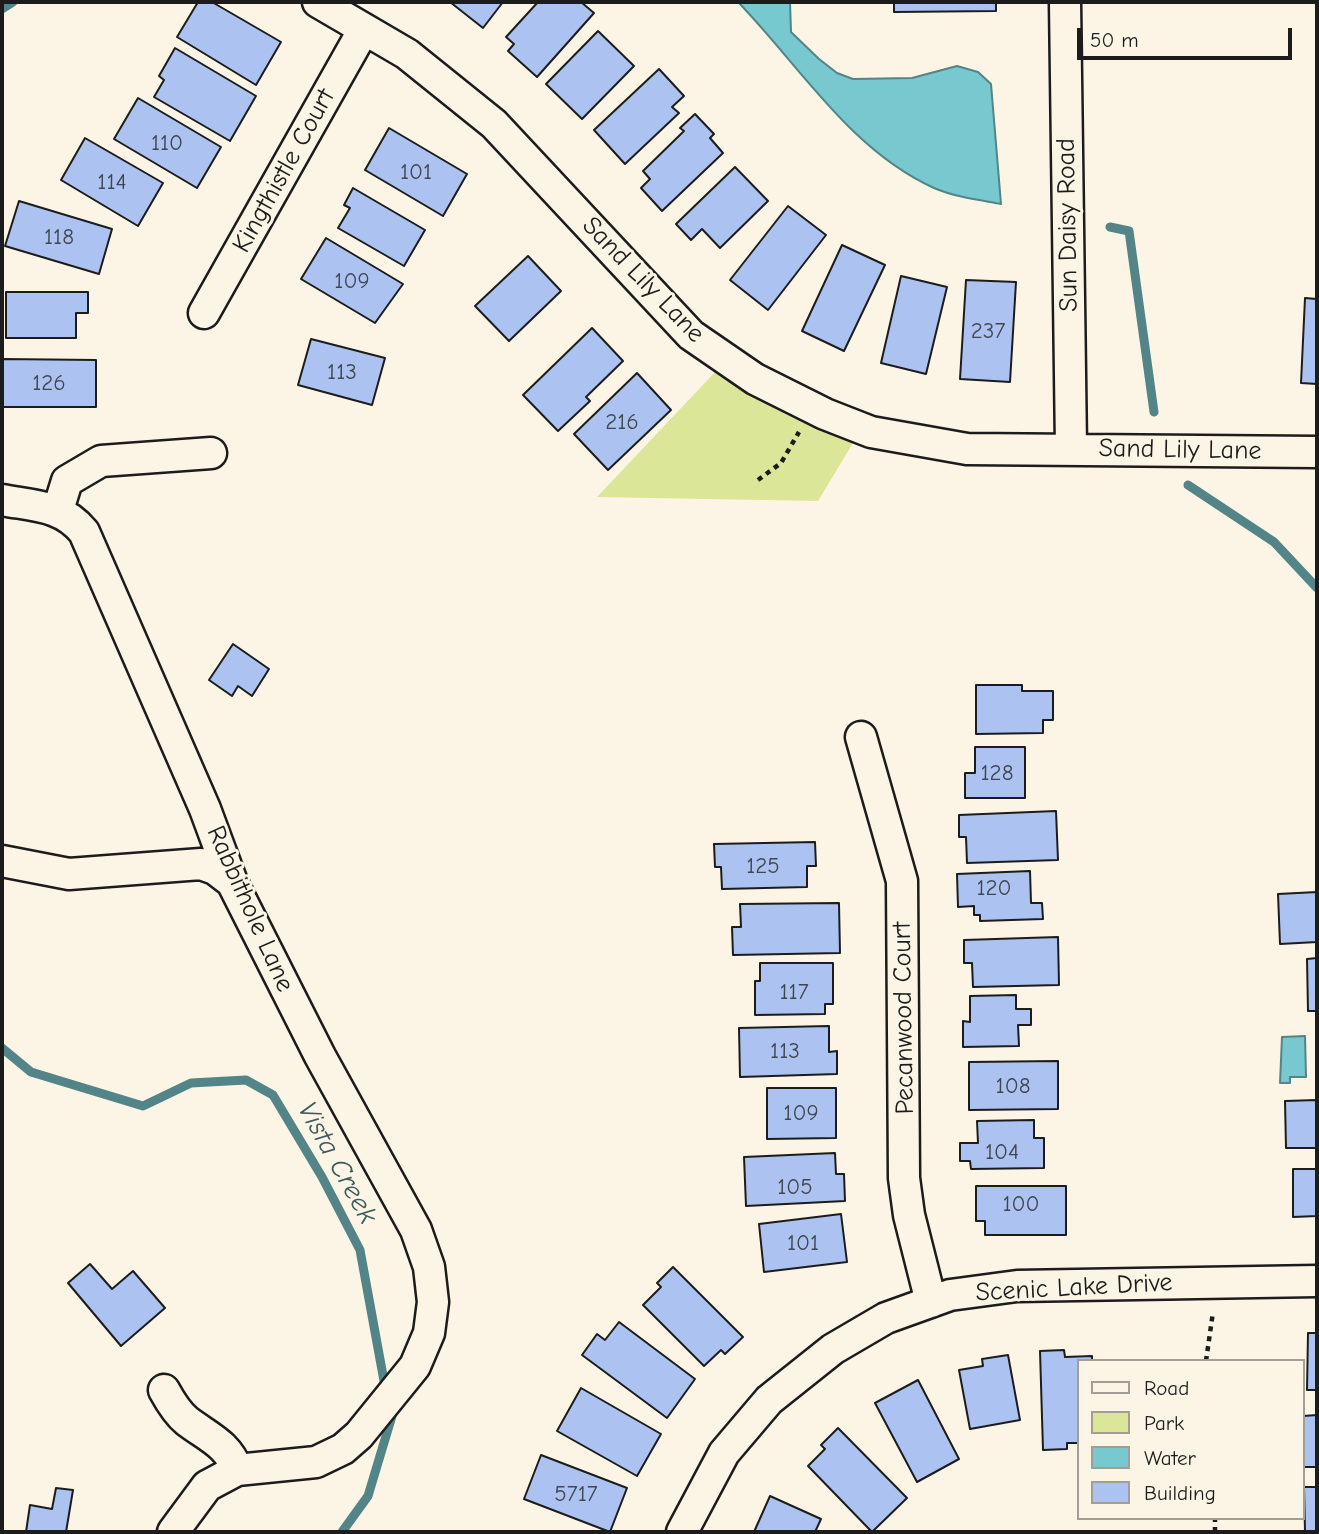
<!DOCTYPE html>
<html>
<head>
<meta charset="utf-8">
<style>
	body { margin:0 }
	#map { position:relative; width:1319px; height:1534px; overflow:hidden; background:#fcf5e5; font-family:"Comic Neue",sans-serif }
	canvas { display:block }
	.frame { position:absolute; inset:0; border:4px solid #1c1c1c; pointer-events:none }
	.legend { position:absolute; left:1077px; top:1359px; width:228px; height:161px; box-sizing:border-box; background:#fcf5e5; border:2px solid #a29e95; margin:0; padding:9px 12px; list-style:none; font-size:21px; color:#1c1c1c }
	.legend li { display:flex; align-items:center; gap:14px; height:35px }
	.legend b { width:35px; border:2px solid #a29e95 }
	.scale { position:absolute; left:1077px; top:28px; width:215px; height:32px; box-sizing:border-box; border:4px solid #1c1c1c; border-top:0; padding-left:9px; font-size:21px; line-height:24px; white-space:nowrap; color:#1c1c1c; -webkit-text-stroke:5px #fcf5e5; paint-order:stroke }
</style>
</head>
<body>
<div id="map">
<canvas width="1319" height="1534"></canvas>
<div class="frame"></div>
<ul class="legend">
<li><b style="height:9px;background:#fcf5e5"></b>Road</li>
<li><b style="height:19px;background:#dbe698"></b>Park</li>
<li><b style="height:19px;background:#78c9cf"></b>Water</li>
<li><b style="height:19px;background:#acc3f1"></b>Building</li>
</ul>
<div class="scale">50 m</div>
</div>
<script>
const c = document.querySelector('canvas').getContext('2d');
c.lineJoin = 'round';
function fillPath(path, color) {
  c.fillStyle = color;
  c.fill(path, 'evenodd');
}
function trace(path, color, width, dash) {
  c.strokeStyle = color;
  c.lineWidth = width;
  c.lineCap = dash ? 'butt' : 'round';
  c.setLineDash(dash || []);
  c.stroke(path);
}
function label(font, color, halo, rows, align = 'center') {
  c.font = font + ' "Comic Neue",sans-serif';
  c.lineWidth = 6;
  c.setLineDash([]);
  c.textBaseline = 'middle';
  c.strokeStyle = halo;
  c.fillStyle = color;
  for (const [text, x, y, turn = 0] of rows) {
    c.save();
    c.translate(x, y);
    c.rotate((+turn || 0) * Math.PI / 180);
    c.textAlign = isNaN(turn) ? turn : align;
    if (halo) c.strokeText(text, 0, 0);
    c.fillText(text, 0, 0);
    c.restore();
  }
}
const green = new Path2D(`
	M716,371C759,403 803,424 853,443L818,501L597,497Z`);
const water = new Path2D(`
	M738,2H790L791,32L819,59L837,73L853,79L912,78L957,66L978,72L991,84L1001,204C979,200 955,197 934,188C850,150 800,66 738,2Z
	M1305,1036L1306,1077H1290V1083H1280L1282,1037Z`);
const stream = new Path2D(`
	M2,9L13,2
	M1110,227L1129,231L1154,412
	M1188,485L1274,542L1317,588
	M2,1048L31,1072L143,1106L191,1083L246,1080L273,1095L322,1177L360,1250L386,1392
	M342,1532L368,1496L392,1416L390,1409`);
const building = new Path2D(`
	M198,2H212L281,42L256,85L177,37Z
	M450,2H503L483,28Z
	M538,2H581L594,13L537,77L508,51L514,44L506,37Z
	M894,2H996V11L894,12Z
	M598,31L634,66L582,119L546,84Z
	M175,48L256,96L230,141L154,97L164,80L159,76Z
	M659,69L684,96L672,107L679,113L625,164L594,130Z
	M138,98L221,147L197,188L114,139Z
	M695,114L714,134L710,138L723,153L662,211L641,188L650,179L643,171L684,131L680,128Z
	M389,128L467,174L443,216L365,170Z
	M85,138L163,183L138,226L61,180Z
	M735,167L768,201L720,248L702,229L691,240L676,224Z
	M353,188L425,230L404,266L338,228L350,208L344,205Z
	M19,201L112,229L99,274L5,246Z
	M788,206L826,235L768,310L730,280Z
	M326,238L403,284L375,323L301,279Z
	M842,245L885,265L844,351L802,331Z
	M528,256L561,291L509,341L475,306Z
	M901,276L947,287L926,374L881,363Z
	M966,280L1016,282L1010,382L960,379Z
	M6,292H88V313H76V338H6Z
	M1305,298L1317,299V384L1301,383Z
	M592,328L623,361L586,397L590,401L558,431L523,395Z
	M311,339L385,358L372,405L298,385Z
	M2,359L96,360V407H2Z
	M637,373L671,410L608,470L574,434Z
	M233,644L269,669L252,696L238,686L232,696L209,680Z
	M976,685H1022V691H1053V720H1043V733L976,734Z
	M975,747H1025V798H965V773H975Z
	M1056,811L1058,860L967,863L966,837H959V815Z
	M815,842L816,866H807V887L722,889L721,867H715L714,844Z
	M1030,871L1031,903H1042L1043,919L980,921V915H974V906L958,907L957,874Z
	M1317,892V942L1280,944L1278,894Z
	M839,903L840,953L733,955L732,927H741L740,904Z
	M1058,937L1059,985L973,987L972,963H964V940Z
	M1317,958V1011H1308L1307,959Z
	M760,963H833V1004H825V1014L755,1015V981H760Z
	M1016,995V1009H1031V1025H1018L1019,1046L963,1047V1021L970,1022V996Z
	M829,1026V1052L837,1051V1074L740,1077L739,1028Z
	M1058,1061V1109L969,1110V1062Z
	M767,1088H836V1138L767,1139Z
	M1317,1100V1148H1286L1285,1101Z
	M1034,1120V1138H1044V1168L971,1169L970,1161H960V1143H978L977,1121Z
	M835,1153L836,1174H844L845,1201L746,1206L744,1157Z
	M1293,1169H1317V1216L1293,1217Z
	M976,1186H1066V1235H985V1221H976Z
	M841,1214L847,1262L764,1272L759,1224Z
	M90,1264L112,1289L133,1271L165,1308L121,1346L68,1283Z
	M673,1267L743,1337L725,1354L721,1350L704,1366L643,1305L661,1287L657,1283Z
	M619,1322L695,1379L667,1418L582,1355L597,1334L605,1340Z
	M1308,1333H1317V1390H1307Z
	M1064,1350L1065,1357L1092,1356V1361H1079V1443H1067V1449L1043,1450L1040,1351Z
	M1008,1355L1020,1420L970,1429L959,1370L983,1366L982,1359Z
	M918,1380L959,1459L917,1482L875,1403Z
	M581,1388L661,1434L637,1476L557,1431Z
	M1317,1415V1467H1303V1416Z
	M838,1428L907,1498L872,1532L808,1466L825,1449L821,1445Z
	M541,1455L627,1488L610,1532L524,1499Z
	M1304,1487H1317V1532H1305Z
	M56,1488L73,1490L66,1532H26L30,1505L52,1509Z
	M770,1496L821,1519L815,1532H754Z`);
const path = new Path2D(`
	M758,480L781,463L799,432
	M1206,1361L1213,1312
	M1215,1532V1518`);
const minor = new Path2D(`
	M318,2L407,54L494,124L691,335L755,379L825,414L871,432L967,449L1317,452
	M1065,2L1071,448
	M204,313L364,29
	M2,500C34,506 62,505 84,532L205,809L232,882L320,1056L416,1230L429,1267L433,1302L429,1333L415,1366L359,1435L343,1449L316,1462L237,1470L207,1486L173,1532
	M58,510L67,481L101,461L211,453
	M861,737L902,881L904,1178L909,1215L931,1302
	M2,861L69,874L201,864L215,869L232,882
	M164,1390C170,1401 177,1413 187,1421C208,1437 228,1444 237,1470
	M682,1532L724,1453L769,1400L833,1349L886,1318L950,1295L1017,1286L1317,1281`);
const numberNames = [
	["110",167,143],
	["101",416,172],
	["114",112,182],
	["118",59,237],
	["109",352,281],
	["237",988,331],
	["113",342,372],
	["126",49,383],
	["216",622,422],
	["128",997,773],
	["125",763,866],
	["120",994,888],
	["117",794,992],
	["113",785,1051],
	["108",1013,1086],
	["109",801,1113],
	["104",1002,1152],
	["105",795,1187],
	["100",1021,1204],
	["101",803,1243],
	["5717",576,1494]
];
const streetNames = [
	["Kingthistle Court",284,171,-61],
	["Sun Daisy Road",1068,225,-91],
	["Sand Lily Lane",643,280,46],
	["Sand Lily Lane",1180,450,1],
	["Rabbithole Lane",250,909,66],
	["Pecanwood Court",904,1018,-91],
	["Scenic Lake Drive",1074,1288,-3]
];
const waterNames = [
	["Vista Creek",337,1163,61]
];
fillPath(green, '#dbe698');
fillPath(water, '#78c9cf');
trace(water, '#538487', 2);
trace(stream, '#538487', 9);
fillPath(building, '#acc3f1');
trace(building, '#1c1c1c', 2);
trace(minor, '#1c1c1c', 35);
trace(path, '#1c1c1c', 4.5, [5, 5]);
trace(minor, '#fcf5e5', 30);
label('23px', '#404651', null, numberNames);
label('26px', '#1c1c1c', '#fcf5e5', streetNames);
label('italic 28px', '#3c595b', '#fcf5e5', waterNames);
</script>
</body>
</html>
